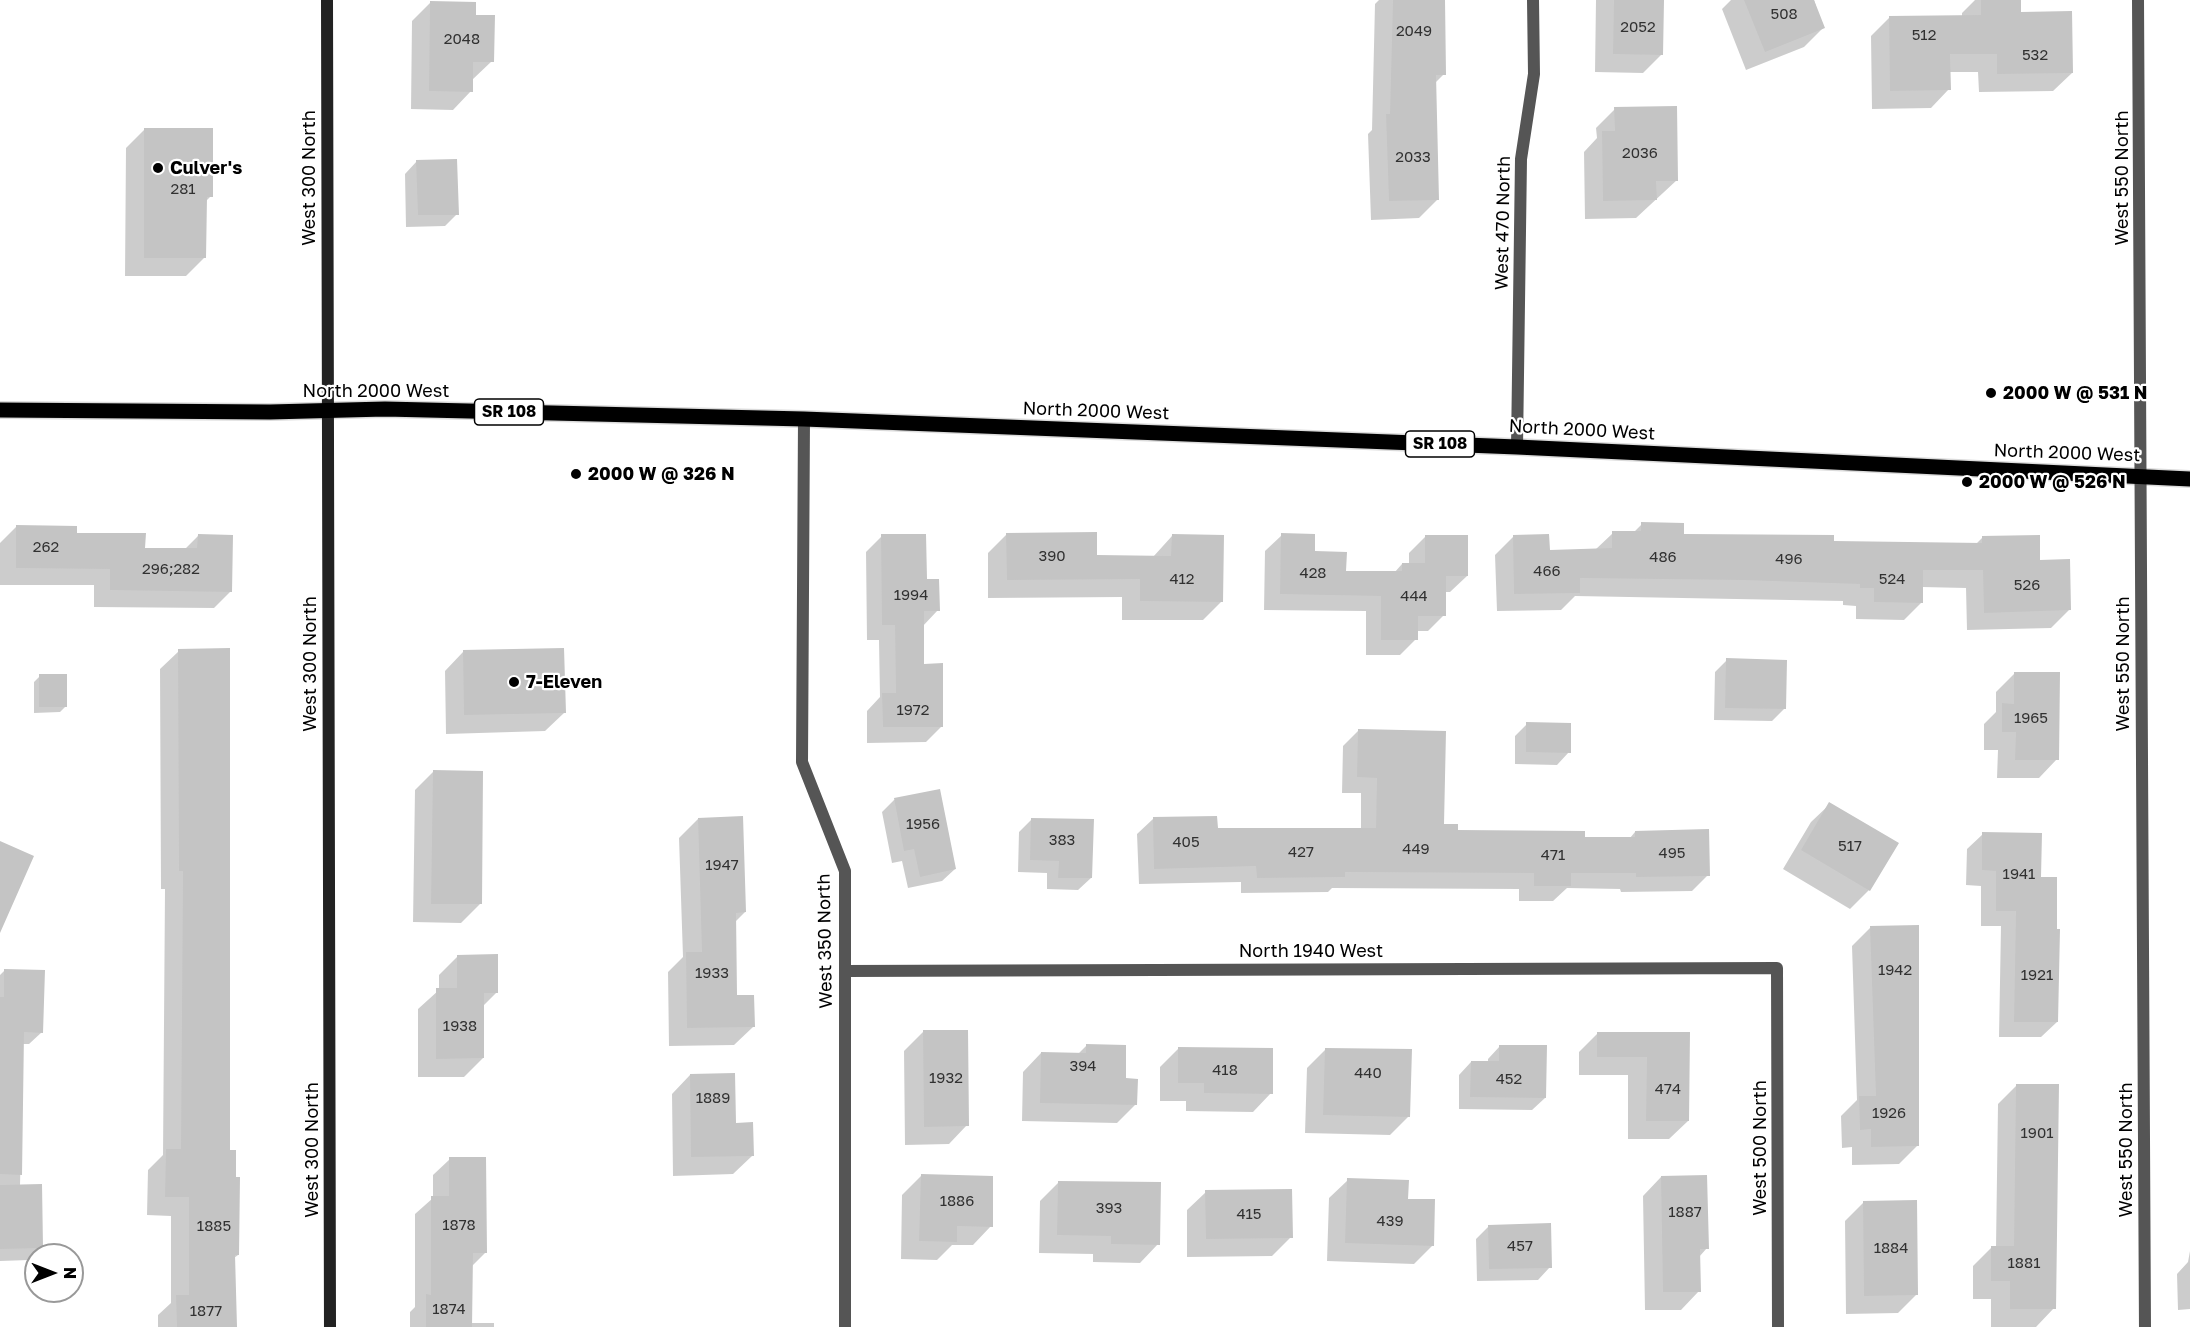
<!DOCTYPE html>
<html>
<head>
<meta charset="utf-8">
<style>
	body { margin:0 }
	#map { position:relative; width:2190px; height:1327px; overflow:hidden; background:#fff; font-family:"Golos Text",sans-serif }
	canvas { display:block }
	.north { position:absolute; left:24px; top:1243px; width:60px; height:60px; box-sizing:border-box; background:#fff; border:2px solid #999; border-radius:50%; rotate:90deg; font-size:16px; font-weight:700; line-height:24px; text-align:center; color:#000 }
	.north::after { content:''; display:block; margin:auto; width:21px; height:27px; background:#000; clip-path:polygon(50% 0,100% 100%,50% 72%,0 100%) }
</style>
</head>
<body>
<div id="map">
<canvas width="2190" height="1327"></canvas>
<div class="north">N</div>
</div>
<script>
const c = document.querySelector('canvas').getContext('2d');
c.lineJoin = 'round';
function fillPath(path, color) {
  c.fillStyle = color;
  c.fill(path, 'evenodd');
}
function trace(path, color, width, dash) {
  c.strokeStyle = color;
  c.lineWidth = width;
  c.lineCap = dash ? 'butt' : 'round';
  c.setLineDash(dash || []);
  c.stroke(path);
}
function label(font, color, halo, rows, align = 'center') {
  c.font = font + ' "Golos Text",sans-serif';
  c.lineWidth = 4.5;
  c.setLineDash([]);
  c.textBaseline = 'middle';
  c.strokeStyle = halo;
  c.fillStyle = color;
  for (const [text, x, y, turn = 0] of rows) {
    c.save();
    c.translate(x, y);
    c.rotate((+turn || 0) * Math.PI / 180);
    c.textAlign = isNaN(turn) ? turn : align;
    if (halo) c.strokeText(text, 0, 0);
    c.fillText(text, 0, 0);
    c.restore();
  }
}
const shadow = new Path2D(`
	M1379,0H1442L1444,74L1434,84L1438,199L1419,218L1371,220L1368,134L1372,130L1375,4Z
	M1596,0H1662V54L1643,73L1595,72Z
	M1731,0H1814L1823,28L1804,47L1746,70L1722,9Z
	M1975,0H2019V13L2072,73L2053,91L1979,92L1978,72H1949V89L1931,108L1872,109L1871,36L1890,17H1962V13Z
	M431,2L474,17L492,61L472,80L471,91L453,110L411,109L412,21Z
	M1615,109L1677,180L1636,218L1585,219L1584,152L1597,138L1596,128Z
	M145,129L211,196L205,202V257L186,276H125L126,148Z
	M417,161L457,214L445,226L406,227L405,174Z
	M1642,524L1682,536L1833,543L1975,545L1983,537L2039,561L2069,610L2051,628L1967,630L1966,588L1922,587V602L1904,620L1856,619V606L1843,605V601L1575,596L1561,610L1497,611L1495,555L1513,537L1548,551L1595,550L1613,533H1633Z
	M16,527L76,534L144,549H185L198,536L231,591L214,608L94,607V585H0V543Z
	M1007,534L1096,556L1153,557L1172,536L1222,601L1203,620H1122V597L988,598V553Z
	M1282,535L1345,573H1394L1402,564H1409V553L1426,536L1467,576L1450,592H1444V615L1428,631H1416V639L1400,655H1366V611L1264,610L1265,551Z
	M882,536L926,581L938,610L922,627V665L942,726L926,742L867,743V711L880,697L879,640H867L866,552Z
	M179,651L238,1255L234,1258L235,1327H158V1315L171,1303V1216L147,1215L148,1170L163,1155L165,889H161L160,669Z
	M463,652L564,713L545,731L446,734L445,671Z
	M1727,660L1785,708L1772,721L1714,720L1715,672Z
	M2015,673L2057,759L2039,778H1997L1998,750H1984V724L1996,712V692Z
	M40,676L66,706L60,712L34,713V682Z
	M1527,724L1569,752L1557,765L1515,764V736Z
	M1359,730L1443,826L1456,832L1583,838H1630L1635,832L1708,875L1692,891L1621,892L1620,889L1567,888L1553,901H1519V889L1332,888L1328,892L1241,893V882L1139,884L1137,834L1153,819L1216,830L1361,829V793H1342L1343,746Z
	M433,772L480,904L461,923L413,922L415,790Z
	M939,791L955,869L942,881L908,888L902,861L892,863L882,812L894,800Z
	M1830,804L1869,890L1850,909L1783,869L1811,822Z
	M698,819L745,912L735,922L736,996L753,1027L734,1045L669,1046L668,972L683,957L679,838Z
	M1032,819L1091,878L1078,890L1047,889V873L1018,872L1019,832Z
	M1983,834L2040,878L2057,1022L2041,1037H1999L2001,926H1981V886L1966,885L1967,849Z
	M1871,927L1917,1146L1899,1164L1852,1165V1147L1842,1148L1841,1116L1857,1100L1852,946Z
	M458,956L497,992L483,1006V1058L464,1077H418V1009L439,990V975Z
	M5,970L42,1032L29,1044H23L20,1186L42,1248L29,1260L0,1261V975Z
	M923,1032L967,1125L949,1144L905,1145L904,1051Z
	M1598,1033L1688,1034V1121L1669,1139H1628V1075H1579V1052Z
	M1087,1045L1124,1080L1136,1104L1117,1123L1022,1121L1023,1072L1041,1053L1078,1054Z
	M1500,1046L1545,1098L1532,1110L1459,1109V1075L1471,1062L1488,1063V1059Z
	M1179,1048L1271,1093L1253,1112L1186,1111V1101H1160V1067Z
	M1325,1050L1409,1116L1390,1135L1305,1133L1307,1068Z
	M690,1075L734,1124L752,1156L733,1174L673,1176L672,1094Z
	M2017,1085L2054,1308L2036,1327H1991V1299H1973V1266L1992,1247H1996L1998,1104Z
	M450,1159L486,1252L472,1266L470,1323H494V1327H410V1312L415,1307V1214L433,1198V1175Z
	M921,1176L991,1226L973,1245H952L937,1260L901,1259L902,1195Z
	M1661,1177L1707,1248L1699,1257V1291L1681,1310H1645L1643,1196Z
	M1348,1180L1407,1200L1433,1245L1414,1264L1327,1261L1329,1198Z
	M1059,1182L1158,1244L1140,1263L1093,1262V1254L1039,1253L1040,1201Z
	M1206,1192L1291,1237L1272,1256L1187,1257V1210Z
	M1864,1202L1916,1295L1898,1313L1846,1314L1845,1221Z
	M1489,1226L1550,1267L1538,1280L1477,1281L1476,1239Z
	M2190,1251V1309L2178,1310L2177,1274L2188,1262Z`);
const building = new Path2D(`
	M1393,0H1445L1446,75H1436L1439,200L1389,201L1386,114H1390Z
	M1614,0H1664L1663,55L1613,54Z
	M1744,0H1814L1825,28L1765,52Z
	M1981,0H2021V12L2072,11L2073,73L1997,74V54H1950L1951,90L1890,91L1889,16L1981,15Z
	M430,1L476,2V15H495L494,62H473V92L429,91Z
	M1677,106L1678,181H1656L1657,200L1603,201L1602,131H1615L1614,107Z
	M144,128H213V197H207L206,258H144Z
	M457,159L459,215H418L416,160Z
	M1641,522L1684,523V534L1834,535V541L1982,543V536L2040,535V560L2070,559L2071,610L1984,613L1983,570H1923V603L1874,602V588H1860V584L1743,580L1580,578V593L1514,594L1513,535L1549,534L1550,550L1612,548V531H1641Z
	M16,525L77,526V533H146L145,548H197L198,534L233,535L232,592L110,590V569L16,568Z
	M1097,532V555L1171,556L1172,534L1224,535L1223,602L1140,601V579L1007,580L1006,533Z
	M1281,533L1315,534V551L1347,552L1346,571H1402V563H1425V535H1468V576H1446V616H1418V640H1381V596L1280,594Z
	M881,534H926L927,579H939L940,611H924V664L943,663V727H883L882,693H896L895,625H882Z
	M230,648V1150H236V1177H240L239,1255H235L237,1327H177L176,1295H189V1197H165L166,1149H181L183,871H179L178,649Z
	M564,648L566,713L464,715L463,650Z
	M1726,658L1787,660L1786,709L1725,708Z
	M2014,672H2060L2059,760H2015L2016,732H2002V703L2014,704Z
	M39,674H67V707H39Z
	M1526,722L1571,723V753L1526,752Z
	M1358,729L1446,731L1444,824H1458V830L1585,831V837H1635V831L1709,829L1710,876L1636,877V873H1571V886H1534V873L1345,872V877L1257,878L1256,866L1154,869L1153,817L1217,816L1218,828H1376L1377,778L1357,777Z
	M433,770L483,771L482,904H431Z
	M940,789L956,869L920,877L914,849L904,851L894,798Z
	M1829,802L1899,843L1870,891L1801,850Z
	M743,816L746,912L736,913L737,995H754L755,1027L687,1028L686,952H702L698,818Z
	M1031,818L1094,819L1092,878H1058L1059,861L1030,860Z
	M1982,832L2042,833L2041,877H2057V929H2060L2058,1022H2014L2016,911H1996V871L1982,870Z
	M0,841L34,856L0,933Z
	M1919,925V1146L1871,1147V1129L1860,1130L1859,1096H1876L1870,926Z
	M498,954V993H484V1058L436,1059V988H457V955Z
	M4,969L45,970L43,1033L24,1032L22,1175L0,1174V997H4Z
	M923,1030H968L969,1126L924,1127Z
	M1597,1032H1690L1689,1121H1646L1647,1057H1597Z
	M1086,1044L1126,1045V1078L1138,1079L1137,1105L1040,1103L1041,1052L1086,1053Z
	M1499,1045H1547L1546,1098L1470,1097L1471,1061H1499Z
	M1178,1047L1273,1048V1094L1204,1093V1083H1178Z
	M1325,1048L1412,1049L1410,1117L1323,1115Z
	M735,1073L736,1123L753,1122L754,1156L691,1157L690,1074Z
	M2016,1084H2059L2056,1309H2010V1281H1991V1246H2014Z
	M449,1157H486L487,1253H473L472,1327H426V1294L431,1295V1196H449Z
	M921,1174L993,1176V1227L957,1226V1242L919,1241Z
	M1707,1175L1709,1249H1700L1701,1292H1663L1661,1176Z
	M1347,1178L1409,1180L1408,1199H1435L1434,1246L1345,1243Z
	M1058,1181L1161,1182L1160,1245L1111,1244V1236L1057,1235Z
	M42,1184L43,1248L0,1249V1185Z
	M1292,1189L1293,1238L1206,1239L1205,1190Z
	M1917,1200L1918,1295L1864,1296L1863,1201Z
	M1551,1223L1552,1268L1489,1269L1488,1225Z`);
const street = new Path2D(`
	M2138,0L2145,1327
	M804,419L802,762L845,871V1327
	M1517,447L1521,159L1534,74L1533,0
	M845,971L1777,968L1778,1327`);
const secondary = new Path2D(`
	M327,0L330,1327`);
const primary = new Path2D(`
	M0,410L270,412L385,409L804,419L1517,447L2190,479`);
const markers = [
	[158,168,6,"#000"],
	[1991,393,6,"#000"],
	[576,474,6,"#000"],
	[1967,482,6,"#000"],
	[514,682,6,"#000"]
];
const numberNames = [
	["508",1784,14],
	["2052",1638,27],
	["2049",1414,31],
	["512",1924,35],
	["2048",462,39],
	["532",2035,55],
	["2036",1640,153],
	["2033",1413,157],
	["281",183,189],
	["262",46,547],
	["390",1052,556],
	["486",1663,557],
	["496",1789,559],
	["296;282",171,569],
	["466",1547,571],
	["428",1313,573],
	["412",1182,579],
	["524",1892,579],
	["526",2027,585],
	["1994",911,595],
	["444",1414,596],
	["1972",913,710],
	["1965",2031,718],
	["1956",923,824],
	["383",1062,840],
	["405",1186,842],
	["517",1850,846],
	["449",1416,849],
	["427",1301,852],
	["495",1672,853],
	["471",1553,855],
	["1947",722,865],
	["1941",2019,874],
	["1942",1895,970],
	["1933",712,973],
	["1921",2037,975],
	["1938",460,1026],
	["394",1083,1066],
	["418",1225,1070],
	["440",1368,1073],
	["1932",946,1078],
	["452",1509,1079],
	["474",1668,1089],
	["1889",713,1098],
	["1926",1889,1113],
	["1901",2037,1133],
	["1886",957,1201],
	["393",1109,1208],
	["1887",1685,1212],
	["415",1249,1214],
	["439",1390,1221],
	["1878",459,1225],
	["1885",214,1226],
	["457",1520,1246],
	["1884",1891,1248],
	["1881",2024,1263],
	["1874",449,1309],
	["1877",206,1311]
];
const shields = [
	[509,412,69],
	[1440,444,69]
];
const shieldNames = [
	["SR 108",509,412],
	["SR 108",1440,444]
];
const poiNames = [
	["Culver's",170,168],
	["2000 W @ 531 N",2003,393],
	["2000 W @ 326 N",588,474],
	["2000 W @ 526 N",1979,482],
	["7-Eleven",526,682]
];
const streetNames = [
	["West 300 North",309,178,-90],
	["West 550 North",2122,178,-90],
	["West 470 North",1503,223,-89],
	["North 2000 West",376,391],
	["North 2000 West",1096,411,2],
	["North 2000 West",1582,430,3],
	["North 2000 West",2067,453,2],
	["West 300 North",310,664,-90],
	["West 550 North",2123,664,-90],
	["West 350 North",825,941,-91],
	["North 1940 West",1311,951],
	["West 500 North",1760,1148,-90],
	["West 300 North",312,1150,-90],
	["West 550 North",2126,1150,-90]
];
fillPath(shadow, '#0003');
fillPath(building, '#c4c4c4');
trace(primary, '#dbdbdb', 18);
trace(street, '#555', 12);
trace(secondary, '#222', 12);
trace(primary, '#000', 15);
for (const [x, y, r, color] of markers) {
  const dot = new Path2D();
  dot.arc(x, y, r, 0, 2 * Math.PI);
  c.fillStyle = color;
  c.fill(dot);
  trace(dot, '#fff', 2);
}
label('15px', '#313131', null, numberNames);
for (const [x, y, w] of shields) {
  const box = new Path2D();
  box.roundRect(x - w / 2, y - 13, w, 26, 4.5);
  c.fillStyle = '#fff';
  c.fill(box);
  trace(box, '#000', 1.5);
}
label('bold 16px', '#000', null, shieldNames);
label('bold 18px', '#000', '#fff', poiNames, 'left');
label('18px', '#000', '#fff', streetNames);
</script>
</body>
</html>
